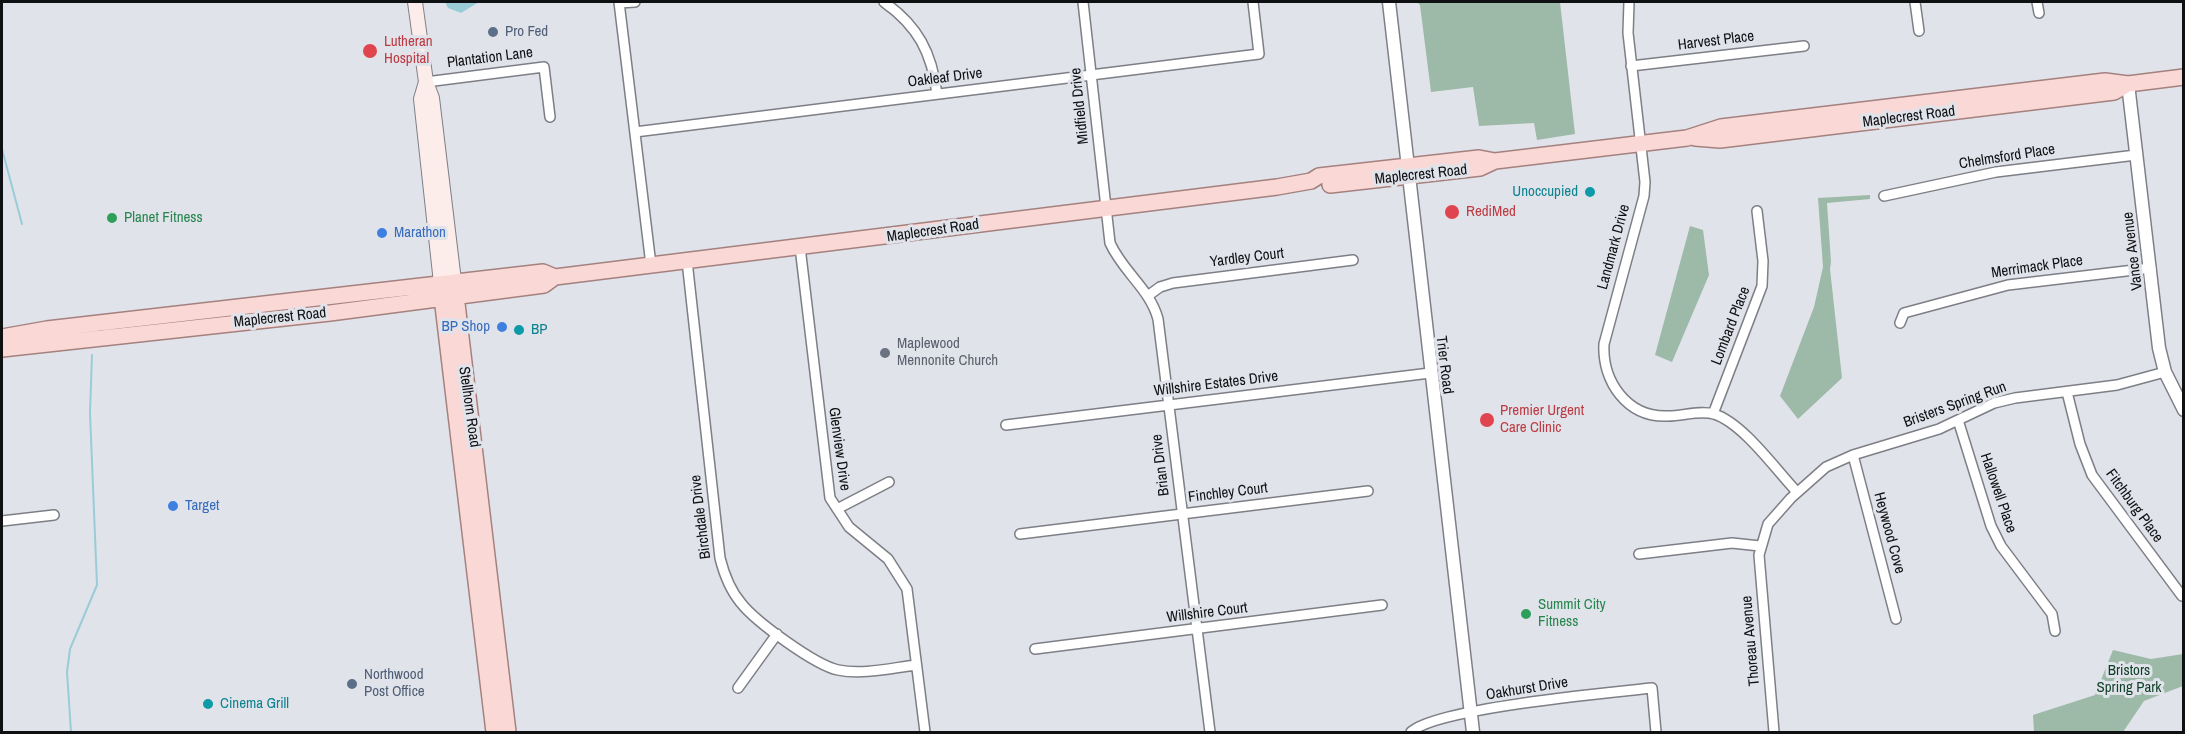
<!DOCTYPE html>
<html>
<head>
<meta charset="utf-8">
<style>
	body { margin:0 }
	#map { position:relative; width:2185px; height:734px; overflow:hidden; background:#e1e3ea; font-family:"Archivo Narrow",sans-serif }
	canvas { display:block }
	.frame { position:absolute; inset:0; border:3px solid #0f1012; pointer-events:none }
</style>
</head>
<body>
<div id="map">
<canvas width="2185" height="734"></canvas>
<div class="frame"></div>
</div>
<script>
const c = document.querySelector('canvas').getContext('2d');
c.lineJoin = 'round';
function fillPath(path, color) {
  c.fillStyle = color;
  c.fill(path, 'evenodd');
}
function trace(path, color, width, dash) {
  c.strokeStyle = color;
  c.lineWidth = width;
  c.lineCap = dash ? 'butt' : 'round';
  c.setLineDash(dash || []);
  c.stroke(path);
}
function label(font, color, halo, rows, align = 'center') {
  c.font = font + ' "Archivo Narrow",sans-serif';
  c.lineWidth = 6;
  c.setLineDash([]);
  c.textBaseline = 'middle';
  c.strokeStyle = halo;
  c.fillStyle = color;
  for (const [text, x, y, turn = 0] of rows) {
    c.save();
    c.translate(x, y);
    c.rotate((+turn || 0) * Math.PI / 180);
    c.textAlign = isNaN(turn) ? turn : align;
    if (halo) c.strokeText(text, 0, 0);
    c.fillText(text, 0, 0);
    c.restore();
  }
}
const green = new Path2D(`
	M1417,2H1560L1575,134L1537,140L1534,123L1479,126L1473,87L1431,92L1420,5Z
	M1870,195V199L1827,203L1831,262L1830,269L1842,378L1798,419L1780,396L1814,307L1823,267L1818,198Z
	M1690,226L1703,230L1709,275L1672,362L1655,355Z
	M2113,650L2151,659L2183,654V686L2144,701L2123,732H2034L2033,715L2095,695Z`);
const water = new Path2D(`
	M445,2H479L461,13L448,8Z`);
const stream = new Path2D(`
	M2,149L22,224
	M71,732L67,672L70,649L97,585L90,413L92,355`);
const minor = new Path2D(`
	M619,2L651,265
	M884,2C918,26 932,53 937,94
	M1083,2L1110,243C1123,272 1150,289 1158,319L1210,732
	M1629,2L1628,33L1645,182L1644,196L1604,344C1602,381 1627,418 1668,416C1683,416 1699,410 1714,414C1743,423 1776,470 1797,492
	M1915,2L1919,31
	M2037,2L2039,13
	M619,3L635,2
	M1631,66L1804,46
	M426,82L544,67L550,117
	M635,132L1259,54L1253,2
	M1884,196L1996,172L2136,155
	M800,247L830,498L849,527L888,559L907,589L925,732
	M687,261L720,558C724,574 730,590 741,603C756,622 815,665 838,670C863,675 891,668 916,665
	M1149,295L1160,287L1173,283L1353,260
	M1900,323L1904,313L2008,285L2151,268
	M2067,392L2080,444L2092,475L2182,596
	M1713,414L1762,286L1763,261L1757,211
	M1958,420L1991,526L2001,546L2052,614L2055,631
	M1006,425L1430,373
	M1853,455L1896,619
	M837,509L889,482
	M2,521L54,515
	M1020,534L1368,491
	M1639,554L1732,543L1760,546
	M1035,649L1382,605
	M738,688L777,634
	M1411,732C1437,708 1608,693 1652,688L1656,732
	M1774,732L1759,555L1768,524L1791,498L1826,467L1853,455L1939,429L1994,403L2015,398L2117,385L2165,372`);
const tertiary = new Path2D(`
	M1389,2L1473,732
	M2128,84L2159,348L2165,372L2184,410`);
const secondary = new Path2D(`
	M415,2L426,82L432,98L454,281
	M426,82L421,99L441,283`);
const primary = new Path2D(`
	M1695,138L1720,140L2114,92L2128,84
	M1330,185L1480,168L1495,161L1687,138L1721,127L2105,81L2128,84L2184,77
	M455,287L508,732
	M441,289L494,732
	M2,337L47,329L543,272L555,277L1277,187L1311,181L1319,176L1479,158L1495,161
	M2,349L330,313L544,285L555,277`);
const markers = [
	[493,32,6,"#5c6f8a"],
	[370,51,8,"#e0444e"],
	[1590,192,6,"#0f9aa8"],
	[1452,212,8,"#e0444e"],
	[112,218,6,"#2e9e5b"],
	[382,233,6,"#3f7fe0"],
	[502,327,6,"#3f7fe0"],
	[519,330,6,"#0f9aa8"],
	[885,353,6,"#6b7280"],
	[1487,420,8,"#e0444e"],
	[173,506,6,"#3f7fe0"],
	[1526,614,6,"#2e9e5b"],
	[352,684,6,"#5c6f8a"],
	[208,704,6,"#0f9aa8"]
];
const serviceNames = [
	["Pro Fed",505,32],
	["Northwood",364,675],
	["Post Office",364,692]
];
const streetNames = [
	["Harvest Place",1716,41,-7],
	["Plantation Lane",490,58,-7],
	["Oakleaf Drive",945,78,-7],
	["Midfield Drive",1080,106,-96],
	["Maplecrest Road",1909,117,-7],
	["Chelmsford Place",2007,157,-9],
	["Maplecrest Road",1421,175,-6],
	["Maplecrest Road",933,231,-8],
	["Landmark Drive",1614,247,-75],
	["Vance Avenue",2133,251,-97],
	["Yardley Court",1247,258,-7],
	["Merrimack Place",2037,267,-8],
	["Maplecrest Road",280,318,-6],
	["Lombard Place",1731,326,-69],
	["Trier Road",1444,365,83],
	["Willshire Estates Drive",1216,384,-7],
	["Bristers Spring Run",1955,405,-20],
	["Stellhorn Road",469,407,82],
	["Glenview Drive",839,449,82],
	["Brian Drive",1161,465,-97],
	["Finchley Court",1228,493,-7],
	["Hallowell Place",1998,493,71],
	["Fitchburg Place",2134,506,54],
	["Birchdale Drive",701,517,-97],
	["Heywood Cove",1889,533,75],
	["Willshire Court",1207,613,-7],
	["Thoreau Avenue",1751,641,-95],
	["Oakhurst Drive",1527,689,-9]
];
const healthNames = [
	["Lutheran",384,42],
	["Hospital",384,59],
	["RediMed",1466,212],
	["Premier Urgent",1500,411],
	["Care Clinic",1500,428]
];
const cultureNames = [
	["Unoccupied",1578,192,"right"],
	["BP",531,330],
	["Cinema Grill",220,704]
];
const leisureNames = [
	["Planet Fitness",124,218],
	["Summit City",1538,605],
	["Fitness",1538,622]
];
const shopNames = [
	["Marathon",394,233],
	["BP Shop",490,327,"right"],
	["Target",185,506]
];
const worshipNames = [
	["Maplewood",897,344],
	["Mennonite Church",897,361]
];
const parkNames = [
	["Bristors",2129,671],
	["Spring Park",2129,688]
];
fillPath(green, '#9cbaa7');
fillPath(water, '#99ccd7');
trace(stream, '#99ccd7', 2);
trace(minor, '#7e7f86', 12);
trace(tertiary, '#7e7f86', 15);
trace(secondary, '#7e7f86', 16);
trace(primary, '#a4817f', 18);
trace(minor, '#fff', 9);
trace(tertiary, '#fff', 12);
trace(secondary, '#fcecea', 14);
trace(primary, '#f9d8d6', 15);
for (const [x, y, r, color] of markers) {
  const dot = new Path2D();
  dot.arc(x, y, r, 0, 2 * Math.PI);
  c.fillStyle = color;
  c.fill(dot);
  trace(dot, '#e1e3ea', 2);
}
label('15px', '#4e5e75', '#e1e3ea', serviceNames, 'left');
label('15px', '#0f1012', '#e1e3ea', streetNames);
label('15px', '#be3a42', '#e1e3ea', healthNames, 'left');
label('15px', '#0d838f', '#e1e3ea', cultureNames, 'left');
label('15px', '#27864d', '#e1e3ea', leisureNames, 'left');
label('15px', '#366cbe', '#e1e3ea', shopNames, 'left');
label('15px', '#5b616d', '#e1e3ea', worshipNames, 'left');
label('15px', '#0d3f26', '#e1e3ea', parkNames);
</script>
</body>
</html>
